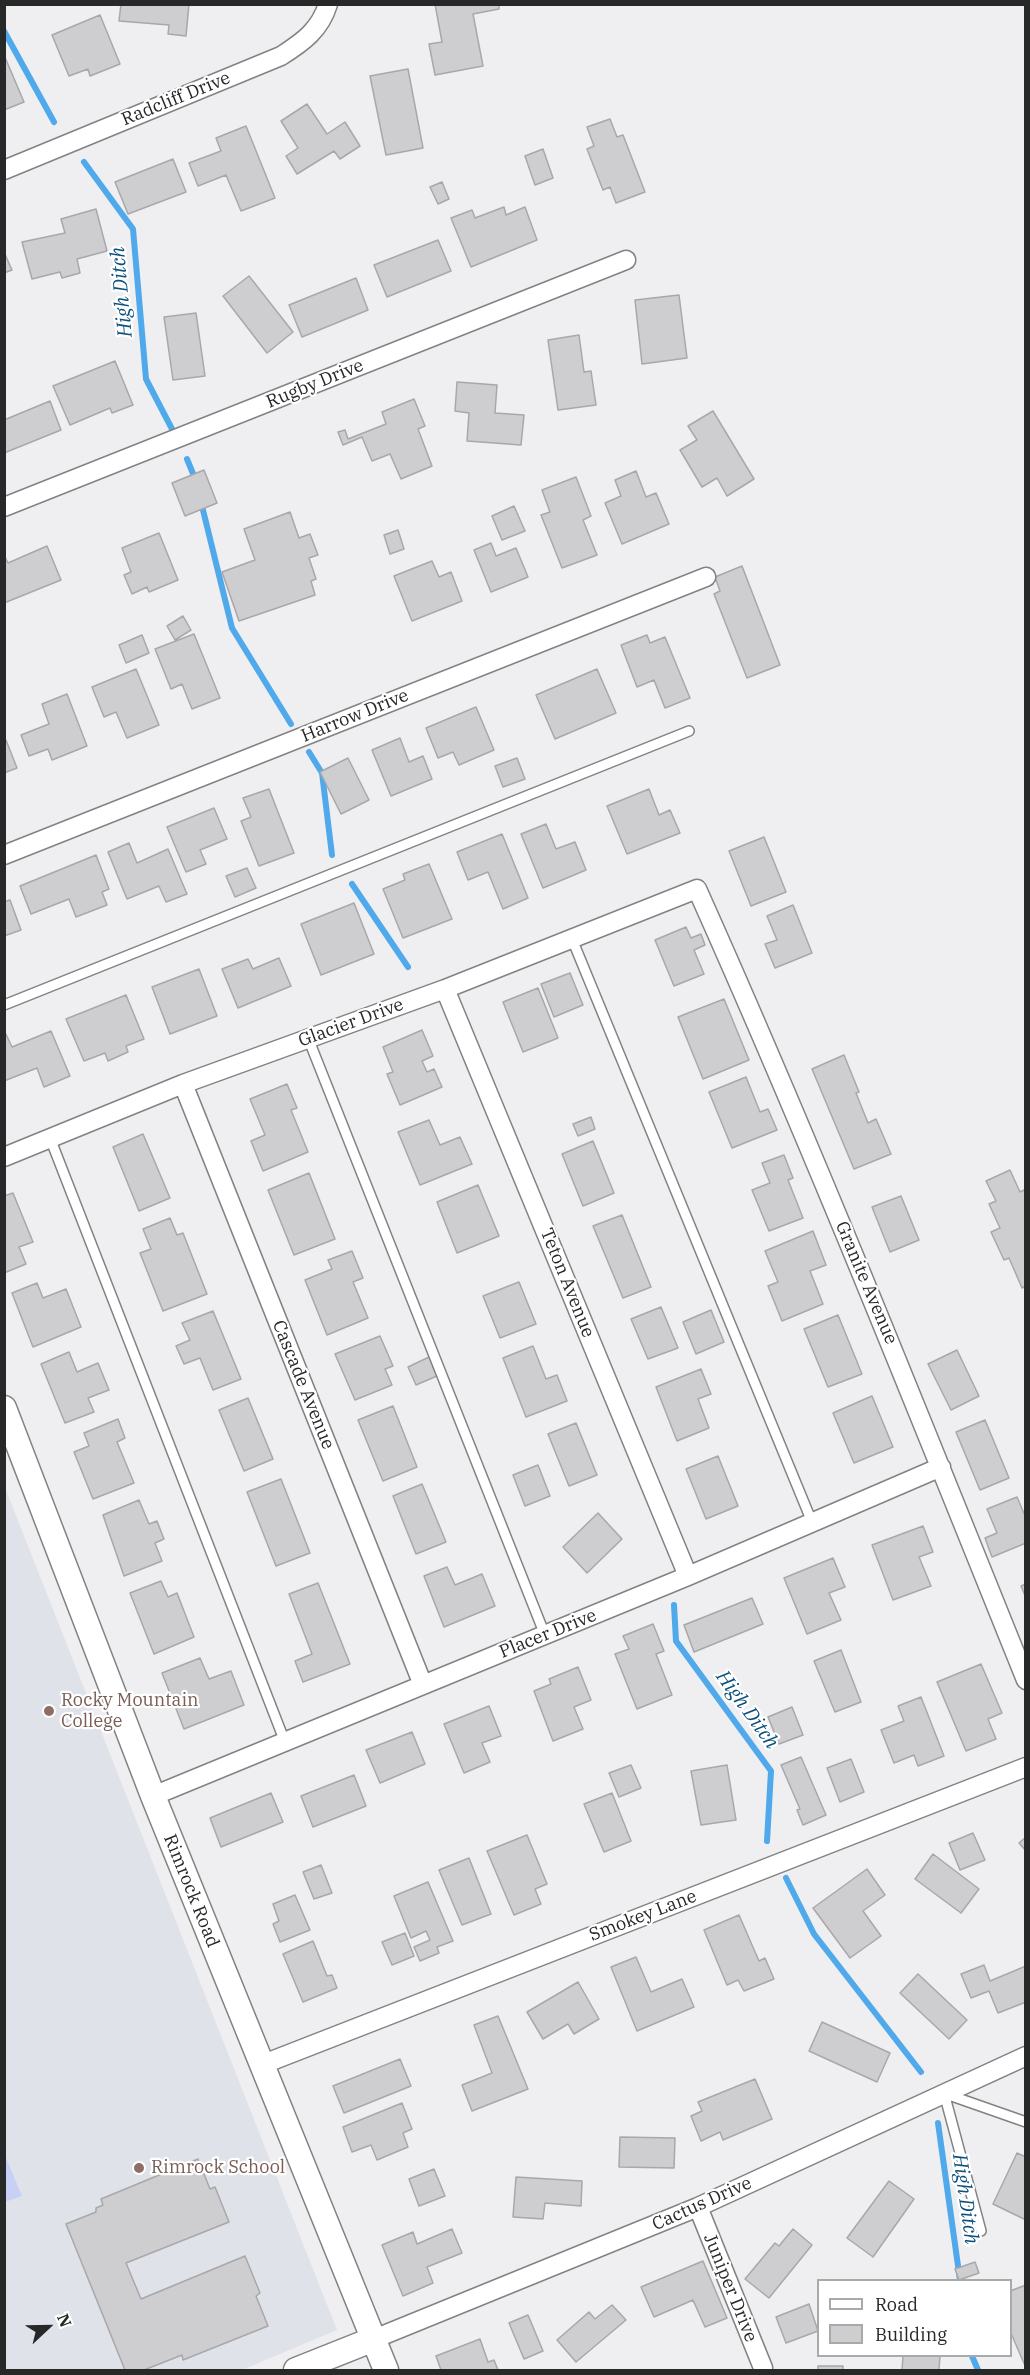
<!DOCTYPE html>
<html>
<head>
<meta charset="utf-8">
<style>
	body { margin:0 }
	#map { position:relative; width:1030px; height:2375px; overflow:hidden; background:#efeff1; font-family:"IBM Plex Serif",serif }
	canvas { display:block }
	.frame { position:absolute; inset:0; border:6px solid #272828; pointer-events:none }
	.legend { position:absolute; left:817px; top:2279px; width:195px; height:78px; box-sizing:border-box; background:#fff; border:2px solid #a9a9a9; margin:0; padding:8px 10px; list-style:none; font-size:18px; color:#272828 }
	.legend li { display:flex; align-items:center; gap:12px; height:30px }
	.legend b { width:30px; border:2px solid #a9a9a9 }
	.north { position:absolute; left:18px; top:2297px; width:60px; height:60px; -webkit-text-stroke:4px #fff; paint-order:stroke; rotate:68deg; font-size:16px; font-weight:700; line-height:24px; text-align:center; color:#272828 }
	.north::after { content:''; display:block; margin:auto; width:21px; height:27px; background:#272828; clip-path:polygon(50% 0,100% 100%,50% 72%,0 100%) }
</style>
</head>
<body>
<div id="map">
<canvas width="1030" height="2375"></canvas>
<div class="frame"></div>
<ul class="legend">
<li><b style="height:8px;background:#fff"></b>Road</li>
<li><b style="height:16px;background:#ceced0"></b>Building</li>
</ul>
<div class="north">N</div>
</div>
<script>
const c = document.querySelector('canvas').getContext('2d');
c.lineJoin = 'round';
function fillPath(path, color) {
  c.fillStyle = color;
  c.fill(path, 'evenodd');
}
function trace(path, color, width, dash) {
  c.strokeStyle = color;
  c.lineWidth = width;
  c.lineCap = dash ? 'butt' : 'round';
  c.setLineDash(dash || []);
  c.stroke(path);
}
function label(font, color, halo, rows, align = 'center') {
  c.font = font + ' "IBM Plex Serif",serif';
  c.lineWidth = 4.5;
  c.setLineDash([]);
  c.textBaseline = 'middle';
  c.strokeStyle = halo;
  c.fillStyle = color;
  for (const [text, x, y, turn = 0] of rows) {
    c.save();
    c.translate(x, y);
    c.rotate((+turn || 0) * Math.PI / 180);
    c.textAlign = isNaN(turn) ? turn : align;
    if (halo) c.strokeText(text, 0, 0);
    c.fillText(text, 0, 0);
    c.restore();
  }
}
const built = new Path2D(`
	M4,1485L337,2330L242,2370H5Z`);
const green = new Path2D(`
	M4,2153L22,2196L5,2202H4Z`);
const stream = new Path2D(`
	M4,31L54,122
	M84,162L133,229L146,379L172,429
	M187,459L196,481
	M201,502L232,628L291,724
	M309,752L322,773L332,855
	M352,884L408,967
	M674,1605L676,1641L771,1771L767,1841
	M786,1878L814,1934L921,2072
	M938,2123L960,2280
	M972,2356L978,2370`);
const building = new Path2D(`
	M121,4H189L186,36L168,34L169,25L119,21Z
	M435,4H499V9L473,14L483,66L435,75L429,44L442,42Z
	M100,15L120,64L90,76L88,69L69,76L52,35Z
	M4,55L24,102L4,110Z
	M408,69L423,148L386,155L370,76Z
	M307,104L327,134L345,122L360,146L340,159L334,151L297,174L286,156L298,148L281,121Z
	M610,119L617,137L623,135L645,192L616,203L610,187L603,190L587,149L594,146L587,127Z
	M246,126L275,198L241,211L226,175L198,186L189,163L221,151L216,138Z
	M543,149L553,178L535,185L525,156Z
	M173,159L186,192L128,214L115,182Z
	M442,182L449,199L438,204L430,187Z
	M504,207L506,215L525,207L537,240L471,267L451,218L472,210L475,218Z
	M96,209L107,251L77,259L80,273L62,278L60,272L32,279L22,242L65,233L61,219Z
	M438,240L451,271L387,297L374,265Z
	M4,252L12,270L4,273Z
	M249,276L293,332L267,353L223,296Z
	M356,278L368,310L302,337L289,305Z
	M679,295L687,358L642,364L635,300Z
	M196,313L205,376L173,380L164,317Z
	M579,335L584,372L591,371L596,405L558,410L548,340Z
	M115,361L133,405L112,413L110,408L70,425L53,386Z
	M457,382L497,385L495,413L524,415L521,445L467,441L469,413L455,411Z
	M414,399L425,426L418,429L432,466L401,479L390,454L372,461L362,437L343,445L338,432L345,430L348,439L386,424L382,412Z
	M50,401L61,430L4,453V420Z
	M713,411L754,479L727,496L717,478L702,487L680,450L697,440L688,426Z
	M204,470L217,503L185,516L172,483Z
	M636,471L646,497L656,493L669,524L622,544L605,503L621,496L615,480Z
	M576,477L591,516L583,520L597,555L562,568L541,515L550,512L542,490Z
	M514,506L525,531L502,540L492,516Z
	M290,512L299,538L310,534L318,555L309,558L316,579L311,581L315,595L239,621L222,572L255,560L244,529Z
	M398,530L404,549L390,554L384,535Z
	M159,533L178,580L149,592L147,587L132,594L124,575L131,572L122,548Z
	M491,543L496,556L516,548L528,577L491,592L474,550Z
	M47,546L61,580L4,603V555L8,563Z
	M432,561L439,577L451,572L462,601L412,621L394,576Z
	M742,566L780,665L747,678L714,594L720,591L715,577Z
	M183,616L191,630L175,640L167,626Z
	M194,634L220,698L192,709L182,684L171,689L155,649Z
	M142,635L149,653L126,663L119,645Z
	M647,635L650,643L665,637L690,698L665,708L654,680L637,687L621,645Z
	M136,669L159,725L127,738L116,712L104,717L92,687Z
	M597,669L616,713L555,739L536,695Z
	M67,694L87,746L52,760L48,749L29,756L21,735L49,724L42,704Z
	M476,707L494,750L459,765L453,752L438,758L426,728Z
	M400,738L409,762L423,756L432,779L391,796L372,750Z
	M6,740L17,768L4,773V741Z
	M348,758L369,800L341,814L320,772Z
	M517,758L525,779L503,787L495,766Z
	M269,789L294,853L259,866L241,821L251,817L243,798Z
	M649,789L659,815L670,810L680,833L627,854L607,806Z
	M214,808L227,839L200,850L206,864L186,872L167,827Z
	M546,824L556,849L575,842L586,870L543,888L521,834Z
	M502,834L528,898L503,909L488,872L468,880L457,852Z
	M764,837L786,892L751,906L729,851Z
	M129,843L137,863L168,849L187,894L166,902L159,886L127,899L108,852Z
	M96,855L109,889L102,892L107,905L76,917L69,899L31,914L20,886Z
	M429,864L452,919L403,938L383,889L405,880L403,874Z
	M247,868L256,888L235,897L226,876Z
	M10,900L21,930L4,936V902Z
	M354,903L374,954L321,975L301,924Z
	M793,905L812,953L775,968L765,944L777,940L767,916Z
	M686,927L691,938L701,934L705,945L694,950L704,974L674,986L655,940Z
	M279,958L291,986L238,1008L222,969L248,959L253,969Z
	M199,969L217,1016L170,1034L152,987Z
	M570,973L583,1005L554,1017L541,984Z
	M538,988L558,1038L523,1052L503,1002Z
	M126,995L144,1039L126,1046L128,1052L108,1061L105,1053L84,1061L66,1019Z
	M724,999L749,1060L703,1079L678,1017Z
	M4,1030L12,1047L51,1031L70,1076L44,1087L37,1068L4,1081Z
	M422,1030L433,1056L422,1061L427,1072L434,1069L442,1087L400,1105L387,1074L393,1072L383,1047Z
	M844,1055L859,1092L856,1093L868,1123L876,1119L891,1154L854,1169L812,1069Z
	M746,1077L760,1112L768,1109L777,1130L732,1148L709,1092Z
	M287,1084L297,1108L291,1110L308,1152L263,1171L251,1141L265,1135L250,1099Z
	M591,1117L595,1129L578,1136L573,1124Z
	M429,1120L440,1145L460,1137L472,1164L420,1185L398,1132Z
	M143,1134L170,1198L139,1211L113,1147Z
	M593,1141L614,1193L583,1206L562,1154Z
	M784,1155L793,1178L788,1180L803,1218L769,1231L752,1190L770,1183L762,1163Z
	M1010,1170L1020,1192L1024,1190L1026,1193V1286L1022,1288L1009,1258L1004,1260L991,1232L1000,1228L989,1204L996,1201L986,1181Z
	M309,1173L335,1239L294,1255L268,1190Z
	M478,1185L499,1236L457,1253L437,1202Z
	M13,1193L33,1242L19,1247L26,1264L4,1273V1196Z
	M901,1196L919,1240L890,1252L872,1207Z
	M622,1215L651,1287L623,1298L593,1226Z
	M170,1218L177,1235L183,1233L207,1294L163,1311L140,1253L151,1249L143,1229Z
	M813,1231L826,1265L810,1271L823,1304L782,1321L768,1286L778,1282L765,1251Z
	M352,1251L363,1278L353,1282L368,1318L327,1335L305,1280L332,1269L328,1260Z
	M519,1282L536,1324L500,1338L483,1296Z
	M37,1283L43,1298L66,1289L81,1327L33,1347L12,1293Z
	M661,1307L678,1348L648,1359L631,1319Z
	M711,1310L724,1342L696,1354L683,1322Z
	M213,1311L241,1379L213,1390L200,1358L184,1364L176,1346L190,1340L182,1323Z
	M838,1315L862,1374L828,1387L804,1329Z
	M380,1336L393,1366L385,1369L392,1385L355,1400L335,1354Z
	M533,1346L546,1379L557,1375L567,1401L526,1417L503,1358Z
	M957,1350L979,1396L951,1410L928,1364Z
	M69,1352L77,1372L98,1363L109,1390L88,1398L94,1412L65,1423L41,1364Z
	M429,1357L437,1376L416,1385L408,1367Z
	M701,1369L711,1394L698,1399L709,1428L677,1441L656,1387Z
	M872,1396L893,1447L854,1463L833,1413Z
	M248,1398L273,1459L244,1471L219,1410Z
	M393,1406L417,1467L383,1481L358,1420Z
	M118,1419L125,1438L117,1442L134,1483L93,1499L74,1452L89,1446L84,1433Z
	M985,1420L1009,1478L980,1490L956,1432Z
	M576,1423L597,1475L569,1486L548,1434Z
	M718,1456L738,1506L706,1519L686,1469Z
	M538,1465L550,1496L525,1506L513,1475Z
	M281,1479L310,1553L276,1566L247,1492Z
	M422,1484L446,1542L416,1554L393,1496Z
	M1017,1497L1026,1518V1543L992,1557L985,1538L997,1533L987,1509Z
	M139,1500L149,1524L157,1521L164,1539L155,1543L162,1561L124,1576L103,1515Z
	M598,1513L622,1539L587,1573L563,1547Z
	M923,1526L933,1552L919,1557L931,1586L893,1600L872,1545Z
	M833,1558L845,1587L829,1593L841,1620L807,1634L784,1578Z
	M447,1567L455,1585L482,1574L495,1606L444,1627L424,1576Z
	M161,1581L168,1597L177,1593L194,1637L154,1654L130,1593Z
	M318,1583L350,1664L303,1682L295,1661L312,1654L289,1594Z
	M1026,1584V1598L1021,1586Z
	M752,1598L763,1624L694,1652L684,1625Z
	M653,1624L664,1651L656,1654L672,1695L637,1709L615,1654L629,1649L623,1636Z
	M841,1650L861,1702L835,1712L814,1661Z
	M200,1658L209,1679L231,1671L244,1705L184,1729L162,1673Z
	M981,1664L1002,1713L988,1719L996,1739L966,1751L937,1682Z
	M578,1667L591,1700L574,1707L583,1729L553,1741L534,1691L551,1684L549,1679Z
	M921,1697L944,1756L918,1766L914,1755L894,1763L881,1730L904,1721L898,1706Z
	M489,1706L501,1736L482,1743L490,1762L464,1773L444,1724Z
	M792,1707L803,1735L779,1744L768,1717Z
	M412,1732L425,1764L380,1783L366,1750Z
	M801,1757L826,1815L803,1825L797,1810L800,1809L781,1765Z
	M851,1759L864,1792L840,1802L827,1768Z
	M631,1765L641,1788L619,1797L609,1773Z
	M727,1765L736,1820L701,1825L691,1771Z
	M354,1775L366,1806L313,1827L301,1796Z
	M271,1793L283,1822L221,1847L210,1818Z
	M612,1793L631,1841L604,1852L584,1804Z
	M973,1833L985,1860L960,1870L949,1843Z
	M527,1835L547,1884L535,1889L541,1904L514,1915L487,1851Z
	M1026,1837V1851L1019,1843Z
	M933,1854L979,1889L961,1913L915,1879Z
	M469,1858L491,1914L462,1925L439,1870Z
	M321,1865L332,1893L314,1899L303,1872Z
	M867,1869L885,1895L863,1911L881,1936L850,1958L813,1908Z
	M428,1882L453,1941L437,1947L439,1953L420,1961L414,1947L430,1940L426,1931L411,1938L394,1896Z
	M295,1895L310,1930L280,1942L273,1924L279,1921L273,1904Z
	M739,1915L759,1961L765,1958L774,1979L744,1991L738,1980L727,1985L704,1930Z
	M405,1933L414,1956L392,1965L382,1942Z
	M313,1941L327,1976L332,1975L337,1988L303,2002L283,1954Z
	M636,1957L651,1992L682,1979L694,2007L637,2031L611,1967Z
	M984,1965L990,1981L1026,1966V2002L998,2013L989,1991L971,1998L961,1974Z
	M918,1974L967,2020L949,2039L900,1993Z
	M578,1982L599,2019L574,2034L568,2024L543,2039L527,2012Z
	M498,2016L528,2089L472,2111L462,2085L492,2073L474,2025Z
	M822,2022L890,2053L877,2082L809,2051Z
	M400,2059L411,2086L344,2113L333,2086Z
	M755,2079L772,2119L723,2140L720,2132L701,2141L691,2116L702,2111L698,2102Z
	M402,2103L412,2129L403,2133L408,2147L377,2160L371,2145L352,2152L343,2127Z
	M620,2137L675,2138L674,2168L619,2167Z
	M1017,2153L1026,2157V2220L993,2204Z
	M198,2159L210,2189L215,2187L229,2222L126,2263L141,2299L245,2256L260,2293L256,2296L268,2326L183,2360L182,2355L144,2370H125L66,2224L96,2212V2208L103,2205L101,2199Z
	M434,2169L445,2196L419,2206L409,2179Z
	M516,2177L582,2181L581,2206L545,2203L543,2219L513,2217Z
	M889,2181L914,2199L873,2257L847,2238Z
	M452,2229L462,2253L427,2267L433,2283L403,2296L382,2245L413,2232L417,2244Z
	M793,2229L812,2245L769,2298L745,2279L775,2243L779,2246Z
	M703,2261L727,2318L705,2327L693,2300L654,2317L641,2287Z
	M975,2262L979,2273L959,2280L955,2269Z
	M1026,2285V2368L1010,2331V2291Z
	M809,2304L818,2331L786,2343L776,2317Z
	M612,2305L626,2320L576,2362L557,2340L589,2312L595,2319Z
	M528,2315L543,2351L524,2359L509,2323Z
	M480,2339L488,2362L494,2360L498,2370H441L436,2356Z
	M903,2356H940L939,2370H902Z
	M818,2366H843V2370H818Z`);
const lane = new Path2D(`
	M572,939L812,1522
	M4,1005L689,731
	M308,1038L545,1635
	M50,1138L285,1742
	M944,2093L981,2231
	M946,2094L1026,2122`);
const street = new Path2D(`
	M4,170L281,56C303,42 320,30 328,4
	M4,507L626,260
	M4,855L706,577
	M445,989L688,1576
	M183,1084L423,1685
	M4,1157L183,1084L445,989L697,889C814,1150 919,1415 1026,1680
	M153,1796L688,1576L941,1467
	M261,2065L1026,1767
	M698,2207L763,2368
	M374,2339L698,2207L1026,2056`);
const secondary = new Path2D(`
	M4,1408L153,1796L386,2370
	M296,2370L374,2339`);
const markers = [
	[49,1711,6,"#8d6e63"],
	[139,2168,6,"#8d6e63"]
];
const streetNames = [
	["Radcliff Drive",176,99,-22],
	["Rugby Drive",315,384,-22],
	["Harrow Drive",355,716,-22],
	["Glacier Drive",351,1023,-20],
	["Teton Avenue",567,1283,68],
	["Granite Avenue",866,1283,67],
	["Cascade Avenue",303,1385,68],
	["Placer Drive",548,1634,-22],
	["Rimrock Road",191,1891,68],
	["Smokey Lane",643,1916,-21],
	["Cactus Drive",702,2204,-24],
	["Juniper Drive",730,2288,68]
];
const educationNames = [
	["Rocky Mountain",61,1701],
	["College",61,1722],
	["Rimrock School",151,2168]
];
const waterNames = [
	["High Ditch",122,292,-95],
	["High Ditch",747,1710,54],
	["High Ditch",965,2199,82]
];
fillPath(built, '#e0e2ea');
fillPath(green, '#c9d0f5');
trace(stream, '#4fa9eb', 6);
fillPath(building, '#ceced0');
trace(building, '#a8a8aa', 1.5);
trace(lane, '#818283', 12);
trace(street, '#818283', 21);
trace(secondary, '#818283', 27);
trace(lane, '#fff', 9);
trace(street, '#fff', 18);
trace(secondary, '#fff', 24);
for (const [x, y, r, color] of markers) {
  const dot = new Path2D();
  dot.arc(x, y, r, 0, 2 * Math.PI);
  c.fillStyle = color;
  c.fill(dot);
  trace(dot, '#fff', 2);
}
label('18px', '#272828', '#fff', streetNames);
label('18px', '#785e54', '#fff', educationNames, 'left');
label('italic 20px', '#0a507b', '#fff', waterNames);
</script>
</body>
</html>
